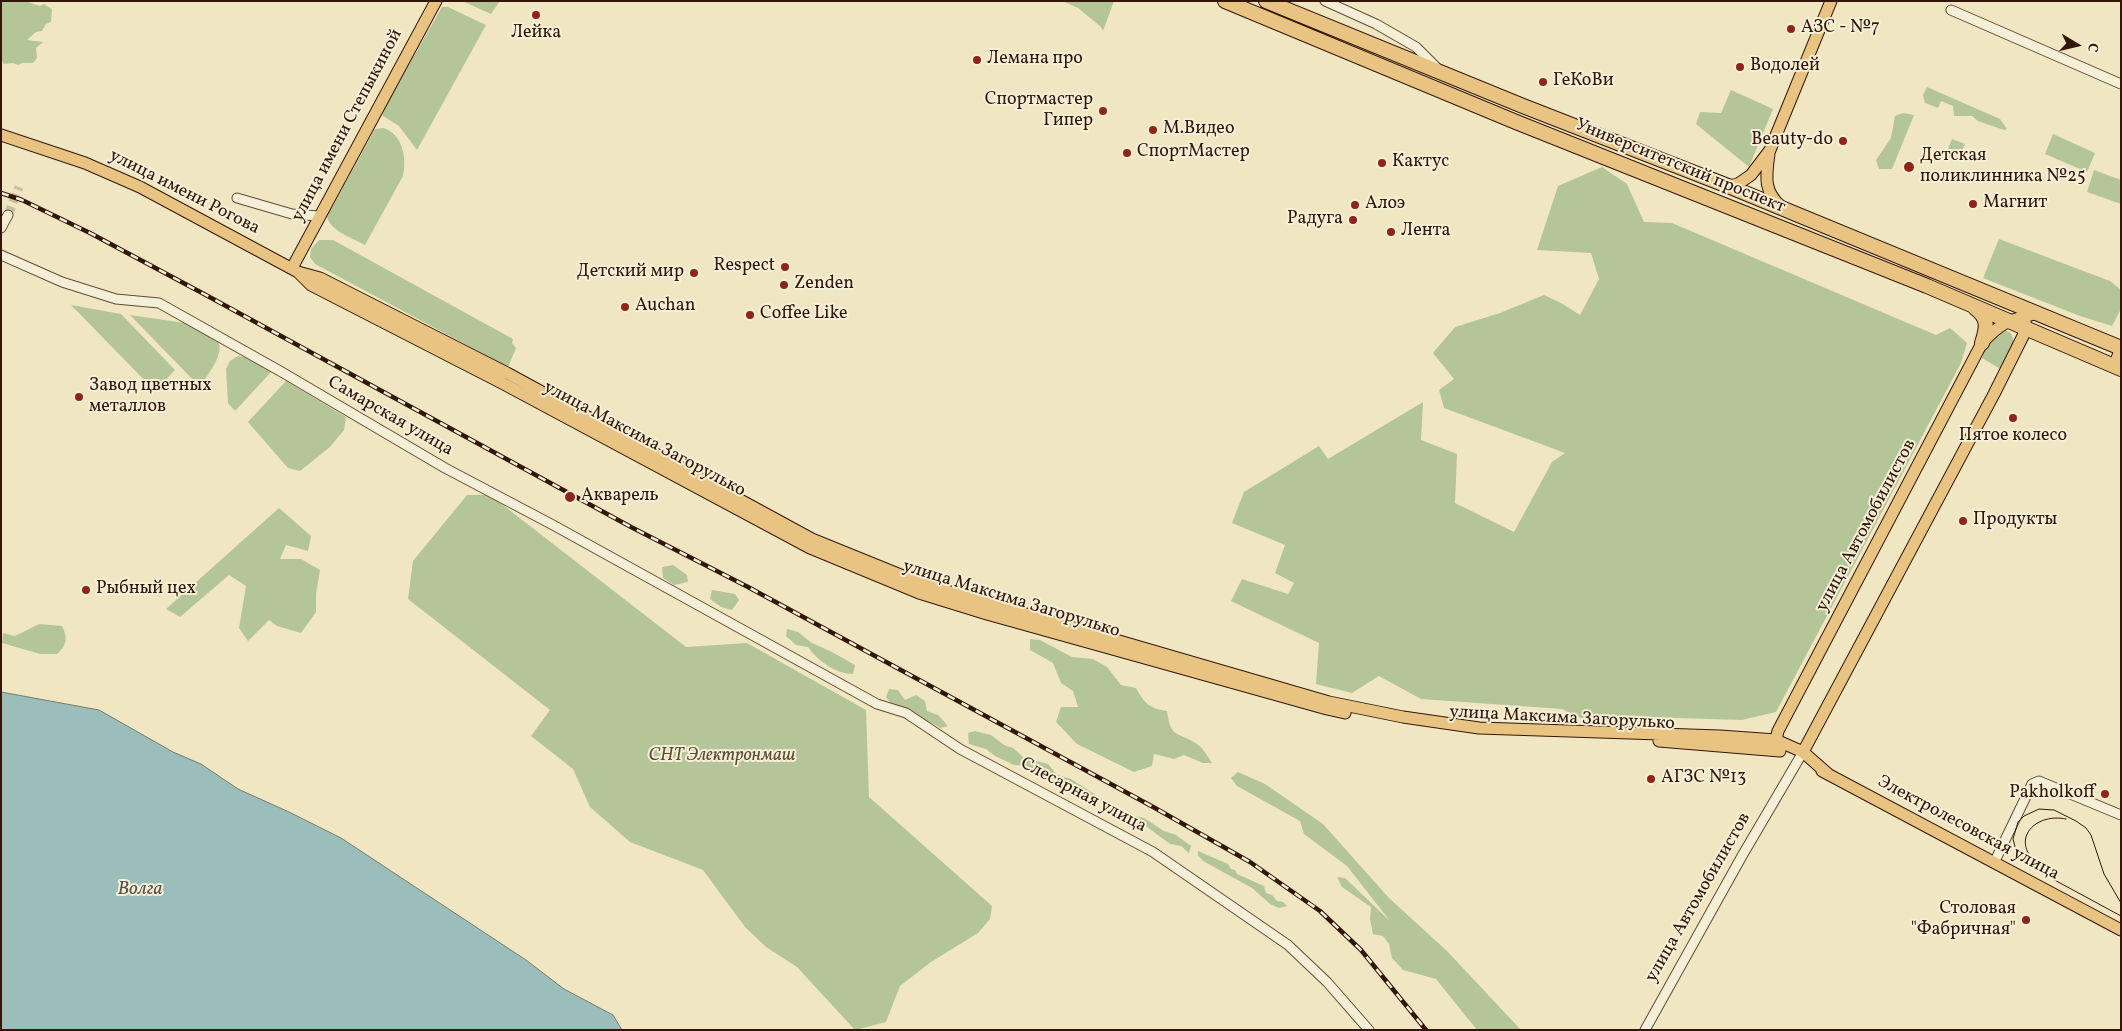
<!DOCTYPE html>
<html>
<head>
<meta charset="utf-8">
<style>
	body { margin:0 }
	#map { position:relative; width:2122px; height:1031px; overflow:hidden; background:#f1e6c2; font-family:Vollkorn,serif }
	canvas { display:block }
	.frame { position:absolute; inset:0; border:2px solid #321708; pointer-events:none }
	.north { position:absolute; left:2052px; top:20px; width:50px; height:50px; -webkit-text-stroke:4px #f6efd7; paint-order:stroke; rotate:99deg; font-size:14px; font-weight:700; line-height:20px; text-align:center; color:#321708 }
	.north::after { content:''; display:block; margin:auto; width:18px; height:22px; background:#321708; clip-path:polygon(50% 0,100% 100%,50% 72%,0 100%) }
</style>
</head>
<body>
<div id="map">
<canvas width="2122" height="1031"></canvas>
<div class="frame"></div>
<div class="north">С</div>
</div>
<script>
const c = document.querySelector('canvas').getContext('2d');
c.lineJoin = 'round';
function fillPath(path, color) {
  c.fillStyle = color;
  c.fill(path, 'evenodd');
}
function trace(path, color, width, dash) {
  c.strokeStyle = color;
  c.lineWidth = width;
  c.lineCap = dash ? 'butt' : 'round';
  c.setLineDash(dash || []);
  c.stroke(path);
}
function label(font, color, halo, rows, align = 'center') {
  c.font = font + ' Vollkorn,serif';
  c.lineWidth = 4;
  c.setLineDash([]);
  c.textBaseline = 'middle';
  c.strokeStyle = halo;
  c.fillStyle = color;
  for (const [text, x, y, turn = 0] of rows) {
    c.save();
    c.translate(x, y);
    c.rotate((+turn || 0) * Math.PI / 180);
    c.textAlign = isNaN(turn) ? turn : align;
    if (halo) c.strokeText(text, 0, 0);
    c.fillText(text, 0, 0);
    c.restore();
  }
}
const green = new Path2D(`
	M1,1H25L40,6L44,4L52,9L51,22L46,24L42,31L36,32L27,40L43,42L36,48L37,58L33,63H22L18,65L13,63L4,64L1,59Z
	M462,1H500L491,14Z
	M1062,1H1114L1103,31L1101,27L1078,8Z
	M442,7H448L486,25L417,150L399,126L383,116L382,112Z
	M1927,87L2000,119L2007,129L2004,130L1978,121L1972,116H1954L1953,106L1941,101L1938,108L1925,103L1923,95Z
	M1731,90L1773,109L1749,167L1696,124L1700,112L1721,113Z
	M1903,113L1914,115L1892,169H1879L1876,160L1891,138L1895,116Z
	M383,128C403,134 407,158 403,176L365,245C351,237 320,228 328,207L332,208L375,129Z
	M2053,134L2095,153L2087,172L2045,154Z
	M1952,139L1965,144L1957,162L1945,156Z
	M1602,167L1627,184L1644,222L1672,223L1936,335L1950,328L1967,343L1961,363L1776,712L1742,720L1643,717L1581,718L1562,709L1421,699L1379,676L1352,693L1316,684L1319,643L1231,601L1242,579L1288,594L1294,583L1275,573L1285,545L1232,523L1244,492L1319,446L1328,459L1423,402L1421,440L1457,454L1455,503L1514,532L1552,462L1565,453L1444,408L1439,390L1454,379L1433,353L1455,327L1500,313L1544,295L1561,303L1580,315L1599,279L1591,253L1537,250L1558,186Z
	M2094,170L2121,180V204L2087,192Z
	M1999,239L2110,281L2121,290V309L2112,326L2080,316L1983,278Z
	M319,240H333L513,339L512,343L516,348L508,367L315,264L310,257L311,249Z
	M71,305L121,314L175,370L155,391Z
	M130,315L185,323L218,341C225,355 207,375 200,387Z
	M2004,330L2011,333L2014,342L2002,370L1982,358L1993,335Z
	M238,356L249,358L272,371L235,411L228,403L226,369L230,361Z
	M286,381L346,417L344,430L330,447L300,471L288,468L248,422Z
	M467,495H490L686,647L747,643L866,710L869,797L992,906L990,919L978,933L931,962L900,986L886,1022L855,1030L797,967L766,947L745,927L703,870L630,842L590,807L573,769L531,736L550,710L408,599L413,561Z
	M279,508L311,536L308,551L286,545L280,559H301L320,570L316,594V612L301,633L277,626L269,620L248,641L239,628L246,586L229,575L180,617L166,609Z
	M673,565L687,575L688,582L674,585L663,578L662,567Z
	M712,590L735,594L739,600L732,610L721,607L710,599Z
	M39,624L62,626C68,638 67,645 57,654H40L2,643L3,633L15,636Z
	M787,629L798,632L812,643L832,652L855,665L853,674C836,674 818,661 808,647L796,645L786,636Z
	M1030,639L1040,640L1072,657L1093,659L1107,667L1121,685L1136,688C1145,704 1149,708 1167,711C1171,740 1178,731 1197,744C1203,748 1208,757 1212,763H1203L1184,755L1174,759L1154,754L1152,766L1134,772L1077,744L1056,722L1061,707H1078L1073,691L1061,683L1053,663L1030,650Z
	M889,689L898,690L905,700L916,695L925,701L927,711L938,715L948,726L940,728C924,716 898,715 886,697Z
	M975,731L991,735L1004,745L1013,748L1024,758L1048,764L1057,775L1071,779L1110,804L1070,790L1028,766L1014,765L995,756L986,749L969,744L968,733Z
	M1238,772L1265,784L1323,824L1389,898L1447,951L1521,1030H1477L1436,979L1403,970L1392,958L1389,944L1383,936L1373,934L1370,919L1371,907L1342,887L1337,877L1345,878L1390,921L1347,866L1304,834L1300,821L1237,786L1231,778Z
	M1131,815L1144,818L1164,831L1176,835L1191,846L1189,853L1181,846L1170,844Z
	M1198,851L1228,864L1231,869L1235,870L1237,874L1264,886L1266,893L1272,895L1277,901L1283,902L1287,906L1279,908L1270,904L1252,888L1203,861L1198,855Z`);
const water = new Path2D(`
	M1,692L99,710L173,752L201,764L238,789L289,812L341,838L526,960L564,989L613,1015L622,1030H1Z`);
const minorTunnel = new Path2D(`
	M8,215L19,187`);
const minor = new Path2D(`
	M1325,1L1376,24L1416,47L1437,68
	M1951,10L2121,84
	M237,198L292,214L319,216
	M1,228L8,215
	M1,255L62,282L116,299L159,303L280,371L445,468L553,525L877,704L906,713L960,749L1153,852L1288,945L1327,982L1369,1030
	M1994,863L2032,784L2039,781L2121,815
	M1645,1030L1742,856L1803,752`);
const major = new Path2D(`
	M1,135L85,163L140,187L298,272L320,278L507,373L812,539L923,584L1329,702L1403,717L1479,728L1720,736L1776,740L1803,752L1828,774
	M1769,154C1766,176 1763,192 1782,207
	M1728,186L1738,184L1751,175L1770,150L1831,1
	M292,268L436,1
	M299,273L311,285L502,383L810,548L919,593L987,614L1327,709L1345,713
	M2114,366L2121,348
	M1659,741L1780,751
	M1777,747L1776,740L1778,731L1982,343C2002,321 2010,320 2038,313
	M1803,752L1994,394L2023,336L2026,328L2025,322
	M1822,771L2121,930`);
const highway = new Path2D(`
	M1225,1L1516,122L1927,286L2121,369
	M1266,1L1523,106L1728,186L2121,348
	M1975,308C1989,318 1987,328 1982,343`);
const tram = new Path2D(`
	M2040,865C2008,843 2033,812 2066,819
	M2121,903L2104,874L2091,835L2086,828L2076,821L2054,810L2039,809L2024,816L2018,822L2013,839L2017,854L2022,860L2036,870L2121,916`);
const rail = new Path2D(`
	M1,193L22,200L90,233L204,294L631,527L748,587L1155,808L1250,862L1320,911L1361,950L1426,1030`);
const markers = [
	[536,15,5,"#8f2418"],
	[1791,29,5,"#8f2418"],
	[977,60,5,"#8f2418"],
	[1740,67,5,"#8f2418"],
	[1543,82,5,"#8f2418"],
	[1103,111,5,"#8f2418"],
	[1153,130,5,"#8f2418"],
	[1843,141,5,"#8f2418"],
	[1127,153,5,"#8f2418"],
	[1382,163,5,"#8f2418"],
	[1909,167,6,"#8f2418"],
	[1973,204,5,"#8f2418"],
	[1355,205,5,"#8f2418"],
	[1353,220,5,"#8f2418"],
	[1391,232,5,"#8f2418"],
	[785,267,5,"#8f2418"],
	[694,273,5,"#8f2418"],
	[784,285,5,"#8f2418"],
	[625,307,5,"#8f2418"],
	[750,315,5,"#8f2418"],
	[79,397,5,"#8f2418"],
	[2013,418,5,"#8f2418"],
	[570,497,6,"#8f2418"],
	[1963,521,5,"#8f2418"],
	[86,590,5,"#8f2418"],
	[1651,779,5,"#8f2418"],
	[2105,794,5,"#8f2418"],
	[2026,920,5,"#8f2418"]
];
const poiNames = [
	["АЗС - №7",1801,29],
	["Лейка",536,34,"center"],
	["Лемана про",987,60],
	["Водолей",1750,67],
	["ГеКоВи",1553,82],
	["Спортмастер",1093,101,"right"],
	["Гипер",1093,122,"right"],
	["М.Видео",1163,130],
	["Beauty-do",1833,141,"right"],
	["СпортМастер",1137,153],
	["Детская",1920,157],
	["поликлинника №25",1920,178],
	["Кактус",1392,163],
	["Магнит",1983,204],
	["Алоэ",1365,205],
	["Радуга",1343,220,"right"],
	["Лента",1401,232],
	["Respect",775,267,"right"],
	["Детский мир",684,273,"right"],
	["Zenden",794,285],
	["Auchan",635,307],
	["Coffee Like",760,315],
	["Завод цветных",89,387],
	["металлов",89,408],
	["Пятое колесо",2013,437,"center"],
	["Акварель",581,497],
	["Продукты",1973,521],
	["Рыбный цех",96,590],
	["АГЗС №13",1661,779],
	["Pakholkoff",2095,794,"right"],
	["Столовая",2016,910,"right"],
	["\"Фабричная\"",2016,931,"right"]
];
const streetNames = [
	["улица имени Степыкиной",348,126,-62],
	["Университетский проспект",1680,167,22],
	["улица имени Рогова",184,193,27],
	["Самарская улица",390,417,30],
	["улица Максима Загорулько",644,440,28],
	["улица Автомобилистов",1867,526,-62],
	["улица Максима Загорулько",1011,600,17],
	["улица Максима Загорулько",1562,719,3],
	["Слесарная улица",1083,796,28],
	["Электролесовская улица",1968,829,28],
	["улица Автомобилистов",1699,898,-60]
];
const parkNames = [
	["СНТ Электронмаш",722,757]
];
const waterNames = [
	["Волга",140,891]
];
fillPath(green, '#b4c698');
fillPath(water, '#9cbeba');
trace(water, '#727b73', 1);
trace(minorTunnel, '#cbbd9d', 9, [9, 4.5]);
trace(minor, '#624b36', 11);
trace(major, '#321708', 13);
trace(highway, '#321708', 16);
trace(minor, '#f6efd7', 9);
trace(major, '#e8c381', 11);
trace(highway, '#e8c381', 14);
trace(tram, '#321708', 1);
trace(rail, '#321708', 4.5);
trace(rail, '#f6efd7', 2.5, [8]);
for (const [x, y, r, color] of markers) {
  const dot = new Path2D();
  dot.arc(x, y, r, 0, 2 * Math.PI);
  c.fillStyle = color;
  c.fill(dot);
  trace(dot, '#f6efd7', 2);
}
label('18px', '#321708', '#f6efd7', poiNames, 'left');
label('18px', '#321708', '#f6efd7', streetNames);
label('italic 18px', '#594c33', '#f6efd7', parkNames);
label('italic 19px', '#575146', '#f6efd7', waterNames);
</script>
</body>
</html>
